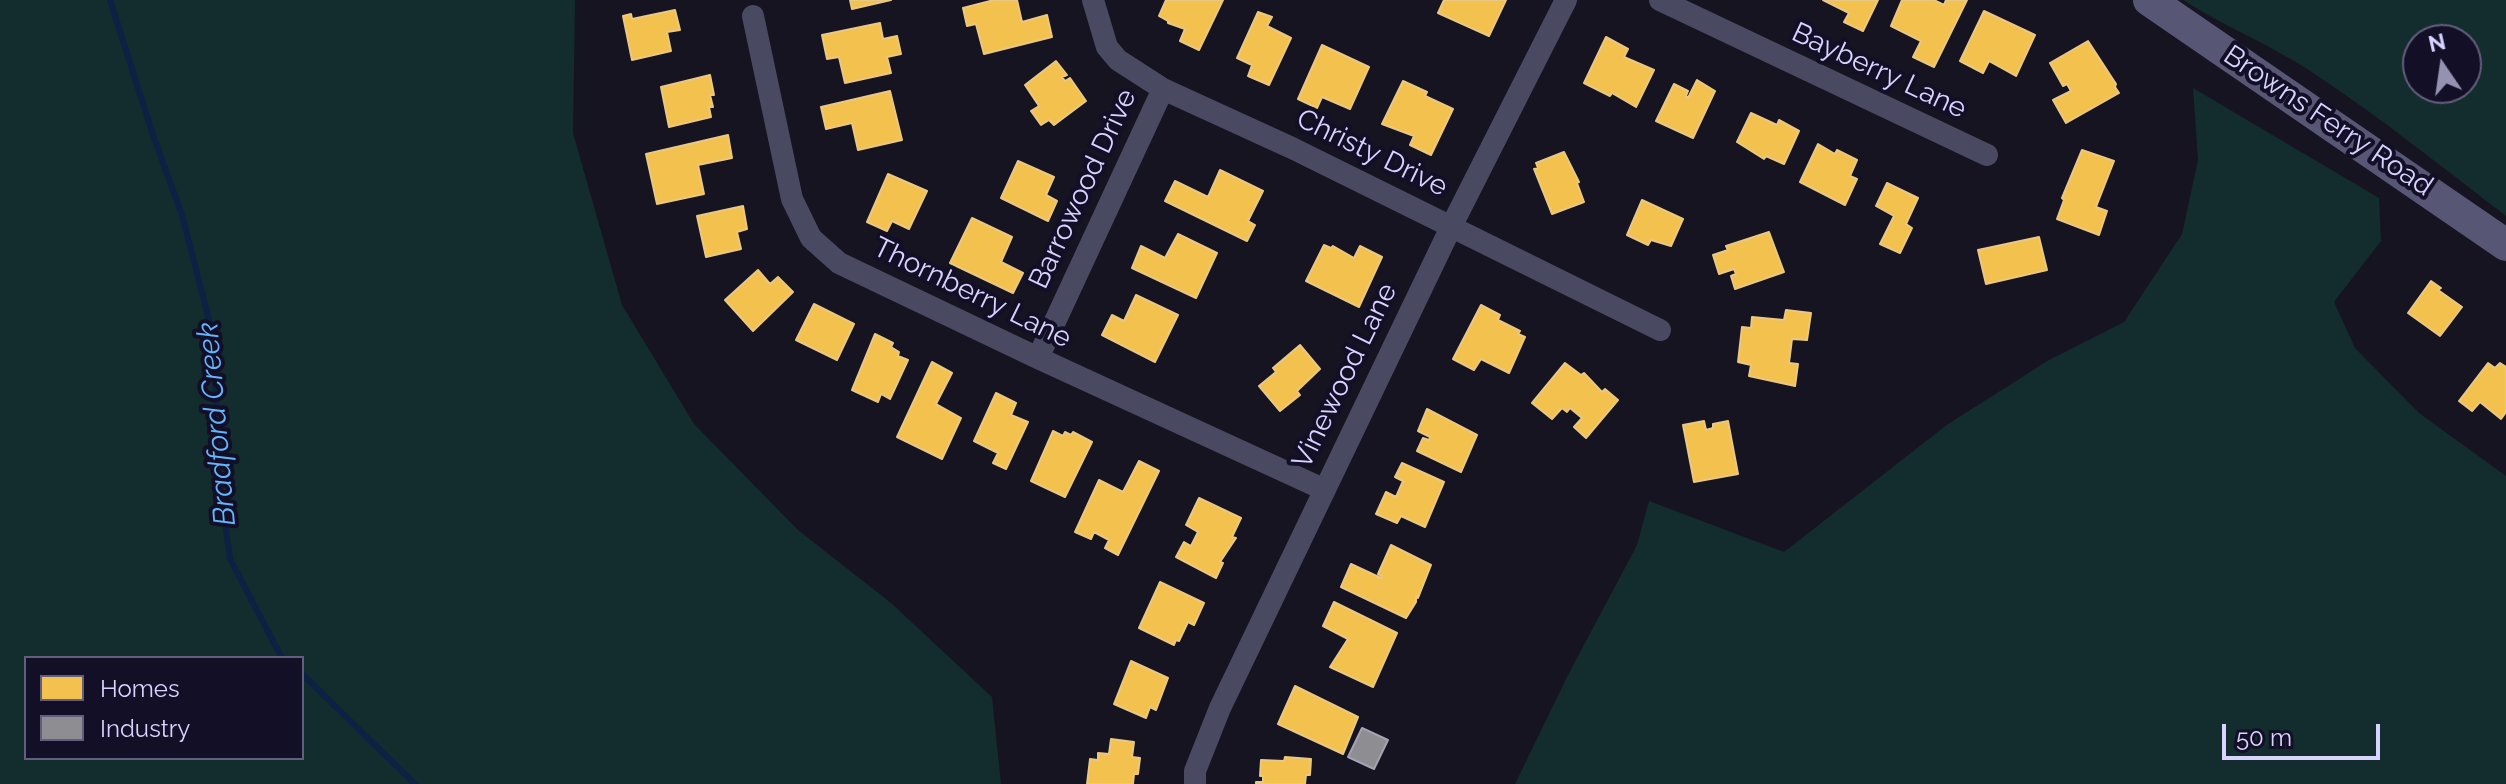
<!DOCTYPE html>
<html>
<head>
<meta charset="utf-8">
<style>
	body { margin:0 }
	#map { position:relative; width:2506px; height:784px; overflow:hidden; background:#161421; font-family:Raleway,sans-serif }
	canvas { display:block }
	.legend { position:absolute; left:24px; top:656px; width:280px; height:104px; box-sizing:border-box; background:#130f26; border:2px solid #625e7d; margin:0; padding:10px 14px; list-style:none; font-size:24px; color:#d9d4ff }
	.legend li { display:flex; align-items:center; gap:16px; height:40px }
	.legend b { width:40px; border:2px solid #625e7d }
	.north { position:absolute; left:2402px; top:24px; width:80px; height:80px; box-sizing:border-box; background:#130f26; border:2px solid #625e7d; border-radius:50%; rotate:347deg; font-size:22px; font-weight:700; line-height:32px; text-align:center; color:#d9d4ff }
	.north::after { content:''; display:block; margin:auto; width:28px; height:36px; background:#9591b1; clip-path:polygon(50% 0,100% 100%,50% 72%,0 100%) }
	.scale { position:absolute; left:2222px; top:724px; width:158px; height:36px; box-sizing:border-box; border:4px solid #d9d4ff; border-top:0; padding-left:10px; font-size:24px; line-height:28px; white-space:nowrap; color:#d9d4ff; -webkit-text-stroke:6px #130f26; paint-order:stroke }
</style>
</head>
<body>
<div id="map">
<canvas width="2506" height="784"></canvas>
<ul class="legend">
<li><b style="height:22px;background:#f2c14e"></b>Homes</li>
<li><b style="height:22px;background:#8d8d92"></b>Industry</li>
</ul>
<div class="north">N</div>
<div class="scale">50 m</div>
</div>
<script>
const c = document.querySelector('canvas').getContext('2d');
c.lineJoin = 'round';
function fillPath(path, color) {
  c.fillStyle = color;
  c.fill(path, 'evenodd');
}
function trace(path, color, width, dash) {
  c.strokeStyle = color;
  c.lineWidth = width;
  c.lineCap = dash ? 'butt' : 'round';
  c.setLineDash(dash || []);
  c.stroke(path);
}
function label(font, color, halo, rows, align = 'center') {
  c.font = font + ' Raleway,sans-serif';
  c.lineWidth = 8;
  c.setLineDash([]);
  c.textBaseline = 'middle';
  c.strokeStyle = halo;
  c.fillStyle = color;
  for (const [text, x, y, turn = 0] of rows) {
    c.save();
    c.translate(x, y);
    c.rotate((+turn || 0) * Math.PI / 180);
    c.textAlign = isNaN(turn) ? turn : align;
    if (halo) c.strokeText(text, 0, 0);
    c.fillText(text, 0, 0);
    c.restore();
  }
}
const green = new Path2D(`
	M0,0H575L573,133L622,305L694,424L798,530L891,603L992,697L1001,784H0ZM26,658H302V758H26Z
	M2183,0H2506V216C2441,166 2376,114 2307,69C2267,43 2223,26 2183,0ZM2466,40V88H2418V40Z
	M2193,88L2379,198L2381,241L2334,302L2355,348L2419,413L2506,476V784H1515L1568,675L1637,545L1649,501L1784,552L1948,424L2049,360L2124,322L2182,234L2198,160Z`);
const homes = new Path2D(`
	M850,0H891L852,9Z
	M994,0H1017L1022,22L1047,15L1052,37L984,54L976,24L967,26L963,8Z
	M1166,0H1223L1199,50L1180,41L1185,29L1168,23V21L1159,16Z
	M1444,0H1506L1489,36L1438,13Z
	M1823,0H1878L1863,31L1844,22L1849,13Z
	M1902,0H1934L1944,5L1946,0H1967L1934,67L1913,57L1921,41L1891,26Z
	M675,10L680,30L667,32L671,51L632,60L623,16L631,14L632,19Z
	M1984,11L2035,35L2016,76L1989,61L1983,73L1960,61Z
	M1258,12L1272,17L1267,26L1291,38L1269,85L1248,76L1252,65L1237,58Z
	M880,23L883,39L897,36L901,54L887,57L891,73L845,83L839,57L827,59L822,35Z
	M1606,37L1628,49L1624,57L1654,70L1636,107L1612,93L1610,96L1584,83Z
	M2088,41L2116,84L2115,87L2119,93L2066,123L2053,100L2071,91L2067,84L2063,86L2050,63Z
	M1322,45L1369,67L1350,109L1322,97L1317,108L1298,99Z
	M1056,61L1067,75L1062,77L1065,81L1070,78L1086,101L1054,125L1049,120L1041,125L1031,111L1039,106L1025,85Z
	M710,75L714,95H710L713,107H709L711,117L669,127L661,87Z
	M1697,80L1715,91L1693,138L1656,121L1674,84L1688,91L1686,96L1688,98Z
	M1403,81L1427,92L1425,96L1453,109L1431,155L1410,145L1414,136L1382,124Z
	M890,91L902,140L858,150L852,123L826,129L821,107Z
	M1751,113L1777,125L1779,120L1799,131L1784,164L1766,156L1764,159L1737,142Z
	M728,135L732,158L698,165L704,194L657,204L646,154Z
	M1818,144L1835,154L1837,150L1857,160L1850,176L1857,179L1845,205L1800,182Z
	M2082,150L2114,161L2096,207L2107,211L2099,235L2057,219L2064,200L2062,198Z
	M1564,152L1579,182L1577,183L1584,202L1552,214L1534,169L1538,168L1536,163Z
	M1018,161L1054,177L1046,195L1057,201L1048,221L1001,198Z
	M1220,170L1263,191L1248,221L1255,225L1247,241L1165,201L1175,181L1208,197Z
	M888,174L927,191L909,229L892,221L887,231L867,222Z
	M1887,183L1918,198L1906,224L1912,228L1900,253L1880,244L1894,216L1876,206Z
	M1642,200L1683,219L1671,246L1651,240L1648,245L1627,235Z
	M743,206L747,229L737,232L741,249L706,257L697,216Z
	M972,218L1012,237L1001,262L1023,273L1013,293L950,263Z
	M1769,232L1784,272L1735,289L1731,276L1736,274L1734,269L1719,274L1713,255L1728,250L1726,246Z
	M1178,234L1217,253L1196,298L1132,268L1141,246L1165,258Z
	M2039,237L2047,270L1986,284L1978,250Z
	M1324,245L1331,248L1333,246L1354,258L1360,246L1382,257L1359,307L1306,281Z
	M758,270L770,284L778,277L793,292L753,331L725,300Z
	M2431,281L2441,288L2438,290L2462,307L2440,336L2408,313Z
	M1136,295L1178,315L1155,362L1102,335L1112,315L1124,321Z
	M814,304L854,324L837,360L796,340Z
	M1481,305L1500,315L1498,320L1520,331L1518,334L1525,337L1509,373L1481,359L1474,370L1453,359Z
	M1786,310L1811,313L1807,340L1792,339L1789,363L1798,364L1795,386L1749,376L1751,365L1738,362L1742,327L1751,328L1752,317L1784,320Z
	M875,334L893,343L891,347L899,352L898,356L908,360L890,399L881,394L878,402L852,390Z
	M1300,345L1320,369L1297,391L1300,395L1280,411L1259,386L1276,372L1273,368Z
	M932,362L952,373L936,404L961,418L942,459L897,437Z
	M1565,363L1581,375L1584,373L1602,392L1605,389L1618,400L1586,438L1574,427L1582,418L1570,408L1567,412L1562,408L1552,419L1532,403Z
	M2488,363L2495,368L2500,363L2506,367V412L2501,419L2480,402L2472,411L2459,401Z
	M996,393L1016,403L1011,415L1028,422L1006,469L993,463L998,453L974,441Z
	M1427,409L1477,435L1461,472L1417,451L1423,438L1429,440L1430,437L1418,431Z
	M1704,421L1706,430L1713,428V424L1728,421L1738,474L1694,482L1683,425Z
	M1053,431L1063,436L1065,432L1071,435L1073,432L1092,442L1065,497L1031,481Z
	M1139,461L1159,471L1118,555L1105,548L1109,540L1094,532L1091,539L1075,532L1099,480L1123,492Z
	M1402,463L1444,482L1425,527L1401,516L1397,523L1376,514L1386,492L1396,497L1403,481L1395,477Z
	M1199,498L1241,518L1232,537L1236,538L1220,562L1223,563L1216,578L1176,557L1184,542L1191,546L1198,532L1186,525Z
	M1391,545L1431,565L1418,598L1416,596V602L1406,618L1341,587L1351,564L1381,578L1382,576L1378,574Z
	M1160,582L1204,603L1194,625L1188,622L1179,641L1176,640L1174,645L1139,628Z
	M1334,602L1397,633L1373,687L1330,667L1348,639L1323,626Z
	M1131,661L1168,678L1156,710L1150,707L1146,718L1114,704Z
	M1295,686L1358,717L1343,754L1278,724Z
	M1111,739L1134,742L1132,757L1140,758L1138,774H1134L1133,784H1087L1090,759L1098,760V753L1109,754Z
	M1285,757L1311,759L1310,775H1306L1305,784H1256V782H1263V776H1260L1261,760L1284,761Z`);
const industry = new Path2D(`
	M1362,728L1388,740L1374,769L1348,757Z`);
const stream = new Path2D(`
	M110,0L153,135L182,215L213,336L220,484L230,559L282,658
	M302,674L415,784`);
const street = new Path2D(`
	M1093,0L1107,47L1118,60L1163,89L1292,148L1660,330
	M1660,0L1987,155
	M753,16L792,199L811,238L839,263L1038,358L1323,489
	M1038,358L1163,89
	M1195,784V771L1220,708L1452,225L1566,0`);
const secondary = new Path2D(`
	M2149,0L2506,245`);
const streetNames = [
	["Bayberry Lane",1879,71,25],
	["Browns Ferry Road",2328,121,34],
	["Christy Drive",1372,153,26],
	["Barrowood Drive",1083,189,-65],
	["Thornberry Lane",972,293,26],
	["Vinewood Lane",1345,376,-64]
];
const waterNames = [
	["Bradford Creek",217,424,-95]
];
fillPath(green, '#132c2d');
fillPath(homes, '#f2c14e');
trace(homes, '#eac783', 2);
fillPath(industry, '#8d8d92');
trace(industry, '#a4a2b3', 2);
trace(stream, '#0d2144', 6);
trace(street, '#4a4962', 22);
trace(secondary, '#575674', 32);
label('28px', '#d9d4ff', '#130f26', streetNames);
label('italic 30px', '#62b6ff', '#130f26', waterNames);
</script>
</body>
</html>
